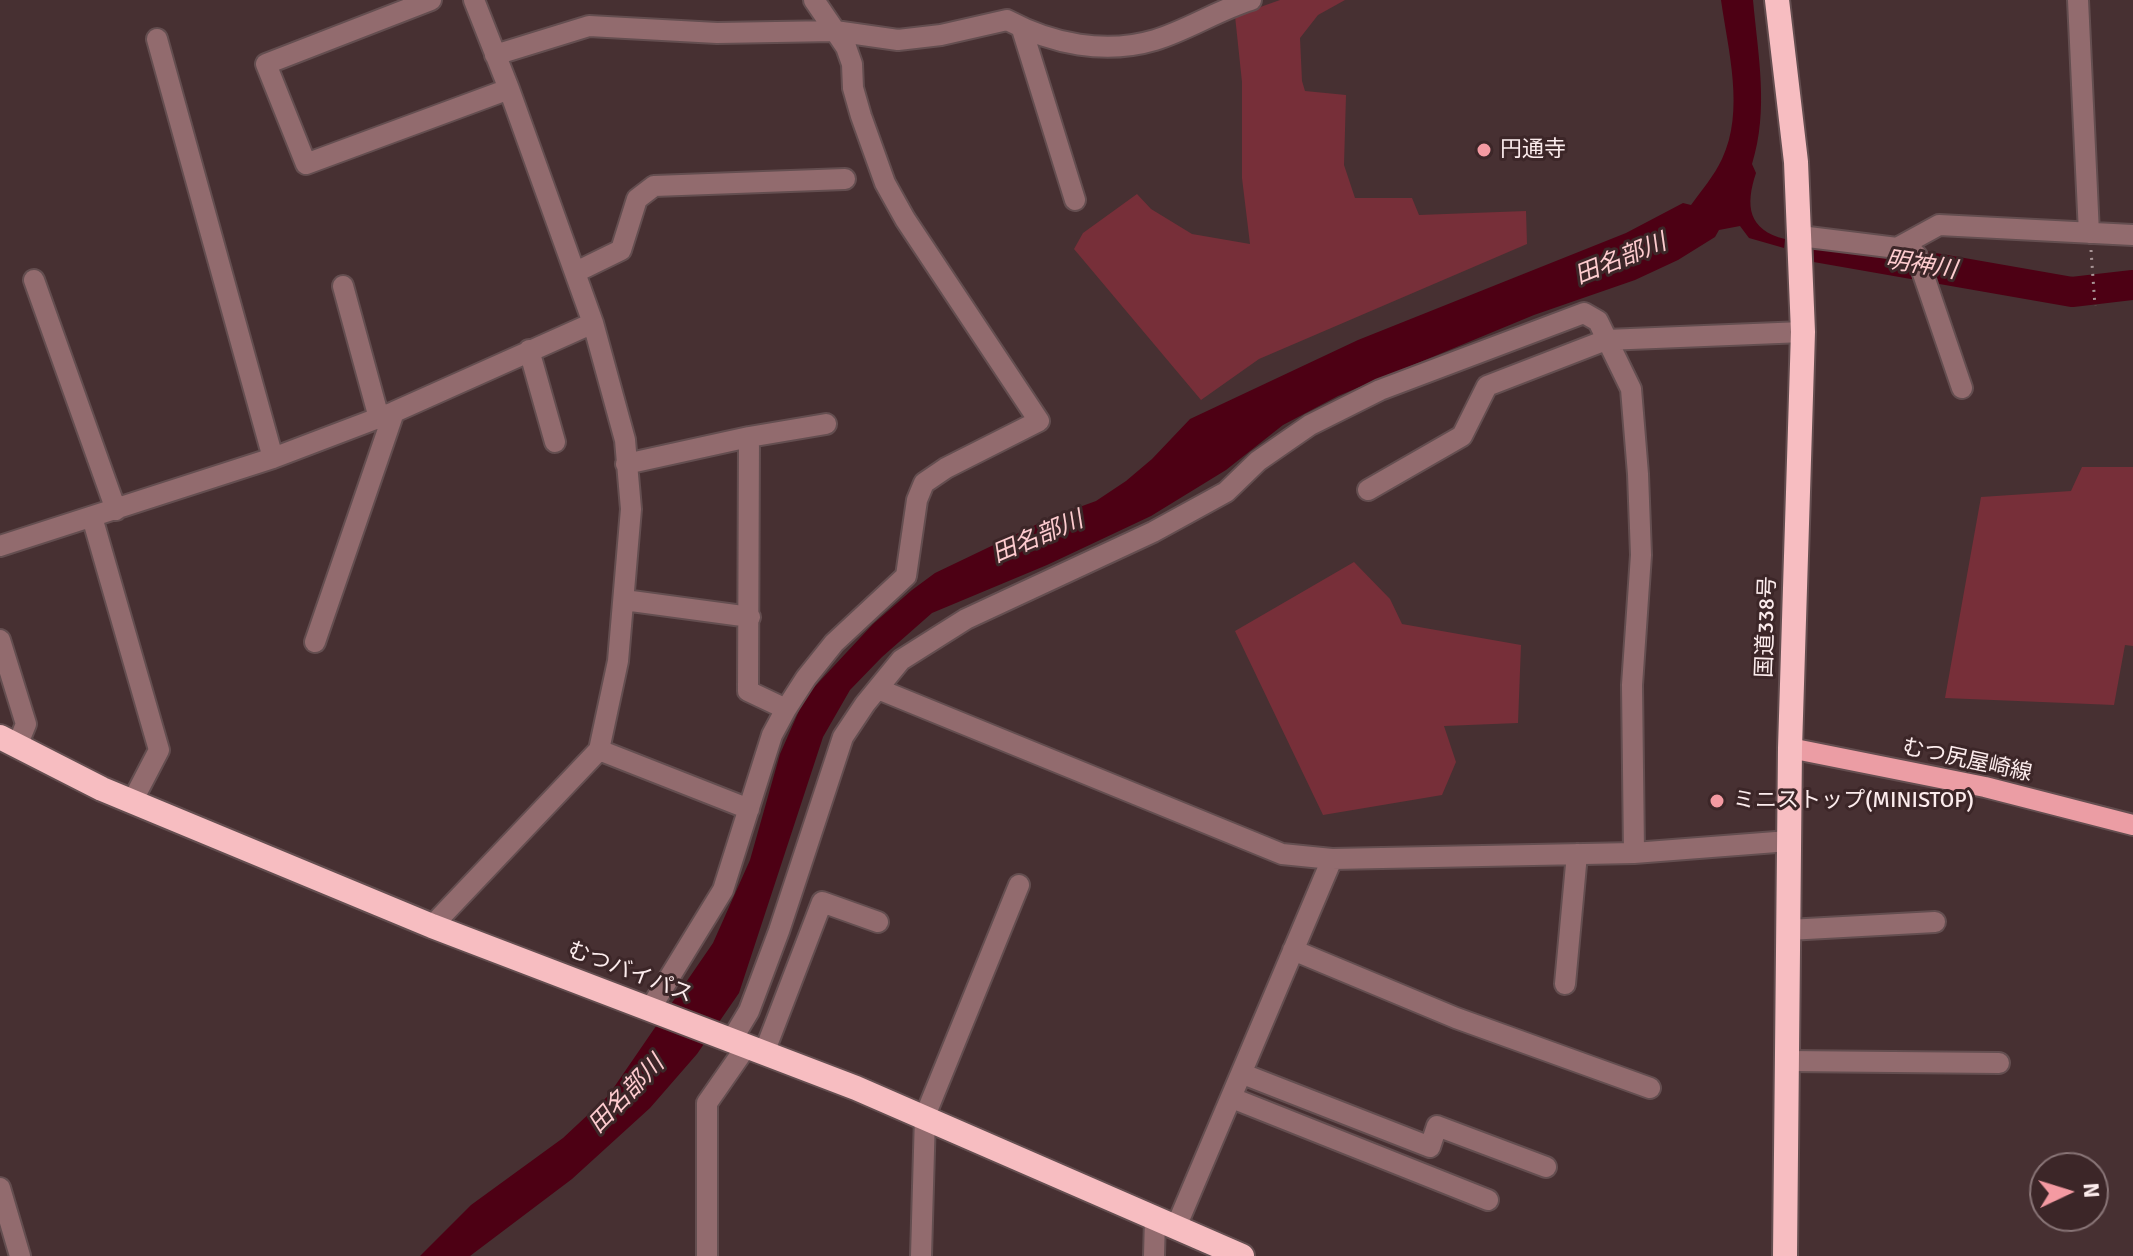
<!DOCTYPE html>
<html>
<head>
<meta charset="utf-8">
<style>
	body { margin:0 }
	#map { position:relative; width:2133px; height:1256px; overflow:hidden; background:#473032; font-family:Signika,sans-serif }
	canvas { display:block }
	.north { position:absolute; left:2029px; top:1152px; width:80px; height:80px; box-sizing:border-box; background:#3c2628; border:2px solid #897577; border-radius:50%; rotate:86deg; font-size:22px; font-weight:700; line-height:32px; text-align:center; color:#fceced }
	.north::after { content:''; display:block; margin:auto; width:28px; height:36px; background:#f49aa2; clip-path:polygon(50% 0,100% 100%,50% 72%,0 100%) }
</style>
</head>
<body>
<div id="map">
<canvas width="2133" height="1256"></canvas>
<div class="north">N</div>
</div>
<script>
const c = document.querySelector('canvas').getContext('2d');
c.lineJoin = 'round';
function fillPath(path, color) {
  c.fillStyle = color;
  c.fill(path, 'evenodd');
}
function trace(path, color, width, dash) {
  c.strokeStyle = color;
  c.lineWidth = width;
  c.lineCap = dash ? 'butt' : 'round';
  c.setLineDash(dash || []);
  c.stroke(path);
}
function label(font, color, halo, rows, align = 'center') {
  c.font = font + ' Signika,"Noto Sans JP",sans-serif';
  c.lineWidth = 6;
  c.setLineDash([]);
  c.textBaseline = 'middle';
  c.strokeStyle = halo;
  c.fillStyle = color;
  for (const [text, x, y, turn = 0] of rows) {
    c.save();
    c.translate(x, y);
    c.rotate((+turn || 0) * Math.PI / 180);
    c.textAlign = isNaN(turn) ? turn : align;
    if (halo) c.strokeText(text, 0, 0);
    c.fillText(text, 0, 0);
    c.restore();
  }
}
const green = new Path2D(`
	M1280,0H1345L1318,15L1300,38L1302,81L1305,91L1346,95L1344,165L1355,198H1412L1419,215L1526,211L1527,244L1259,359L1201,400L1074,249L1083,233L1137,194L1151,209L1192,234L1250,244L1242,178V82L1235,16Z
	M2082,467H2133V646L2125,645L2114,705L1945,698L1981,497L2071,491Z
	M1354,562L1390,599L1402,624L1521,645L1518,723L1444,726L1456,762L1442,795L1323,815L1235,631Z`);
const water = new Path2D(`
	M1721,0H1753C1758,55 1769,110 1752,164L1756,173C1745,206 1748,230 1785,239L1784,248L1749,238L1740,226L1719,230L1715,237L1678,260L1635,280L1534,315L1338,396L1283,425L1226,470L1151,516L1047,565L932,613L882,657L850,690L823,737L739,993L697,1054L650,1108L572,1179L470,1256H420L471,1205L563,1138L608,1096L713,943L750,860L780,754L805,697L873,624L912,590L935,573L1052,517L1096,501L1126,481L1152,459L1190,419L1358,340L1626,233L1683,203L1691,205C1701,191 1714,176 1722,159C1745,111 1728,50 1721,0Z`);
const river = new Path2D(`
	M1809,246L2072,292L2133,285`);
const path = new Path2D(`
	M2091,250L2095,306`);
const minor = new Path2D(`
	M431,0L266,64L306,164L509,89
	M2078,0L2089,233
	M1022,29L1075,200
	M157,39L273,458
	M495,55L589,26L717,33L835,31L898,40L941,35L1007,20C1052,44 1105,55 1155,40C1188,30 1218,10 1251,0
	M1800,236L1897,248L1939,225L2133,235
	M1906,244L1917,256L1962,388
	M576,272L621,250L637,199L654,186L845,179
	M34,280L116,510
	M343,286L379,418
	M529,350L555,442
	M749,437L748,691L786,709
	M626,464L749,437L826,424
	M1368,490L1462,436L1487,386L1606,340L1803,332
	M92,517L159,750L132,802
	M0,546L273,458L394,412L593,323
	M624,600L750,617
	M0,640L26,724L17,746
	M315,642L394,412
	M878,689L1282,854L1332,859L1634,853L1789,841
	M599,750L749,809
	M432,926L599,750L618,661L631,509L625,440L593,323L509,89L474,0
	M1788,930L1935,922
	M1293,950L1456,1018L1650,1088
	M1565,984L1577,854
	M650,1009L723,890L772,735L786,709L806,678L834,643L906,576L917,500L924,483L946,468L1039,421L905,219L885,183L861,116L853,88L852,64L846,47L814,0
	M731,1041L749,1011L779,931L843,737L865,704L901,660L966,619L1153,532L1226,492L1258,461L1310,425L1380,390L1584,313L1598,321L1631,389L1638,474L1641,555L1632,685L1634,853
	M764,1053L822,902L878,922
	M1787,1061L1999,1063
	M1243,1074L1430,1147L1437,1126L1546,1167
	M1232,1098L1488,1200
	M0,1188L20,1256
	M1176,1227L1332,859
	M707,1256V1103L746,1047
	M921,1256L925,1116L1019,885
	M1154,1256L1155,1218`);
const major = new Path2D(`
	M1790,748L1985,787L2133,825`);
const highway = new Path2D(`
	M1777,0L1796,162L1803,332L1790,748L1785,1256
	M0,737L102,789L432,926L856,1088L1242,1256`);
const markers = [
	[1484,150,8,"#f49aa2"],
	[1717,801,8,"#f49aa2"]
];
const poiNames = [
	["円通寺",1500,150],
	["ミニストップ(MINISTOP)",1733,801]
];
const streetNames = [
	["国道338号",1767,627,-88],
	["むつ尻屋崎線",1967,761,12],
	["むつバイパス",630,973,21]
];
const waterNames = [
	["田名部川",1621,260,-22],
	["明神川",1921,266,9],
	["田名部川",1038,538,-23],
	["田名部川",627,1095,-46]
];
fillPath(green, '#772f39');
fillPath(water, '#4d0014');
trace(river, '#4d0014', 30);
trace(minor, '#644e50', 24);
trace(major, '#644e50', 24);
trace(highway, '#644e50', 28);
trace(path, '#a89596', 3, [2, 6]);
trace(minor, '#926b6e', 20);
trace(major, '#eb9da4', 20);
trace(highway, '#f7bdc1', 24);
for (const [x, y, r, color] of markers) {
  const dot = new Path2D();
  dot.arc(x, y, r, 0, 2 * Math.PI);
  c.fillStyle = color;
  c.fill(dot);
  trace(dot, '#3c2628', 3);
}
label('22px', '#fceced', '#3c2628', poiNames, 'left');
label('22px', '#fceced', '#3c2628', streetNames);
label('italic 24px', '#fecccf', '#3c2628', waterNames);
</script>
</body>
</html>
